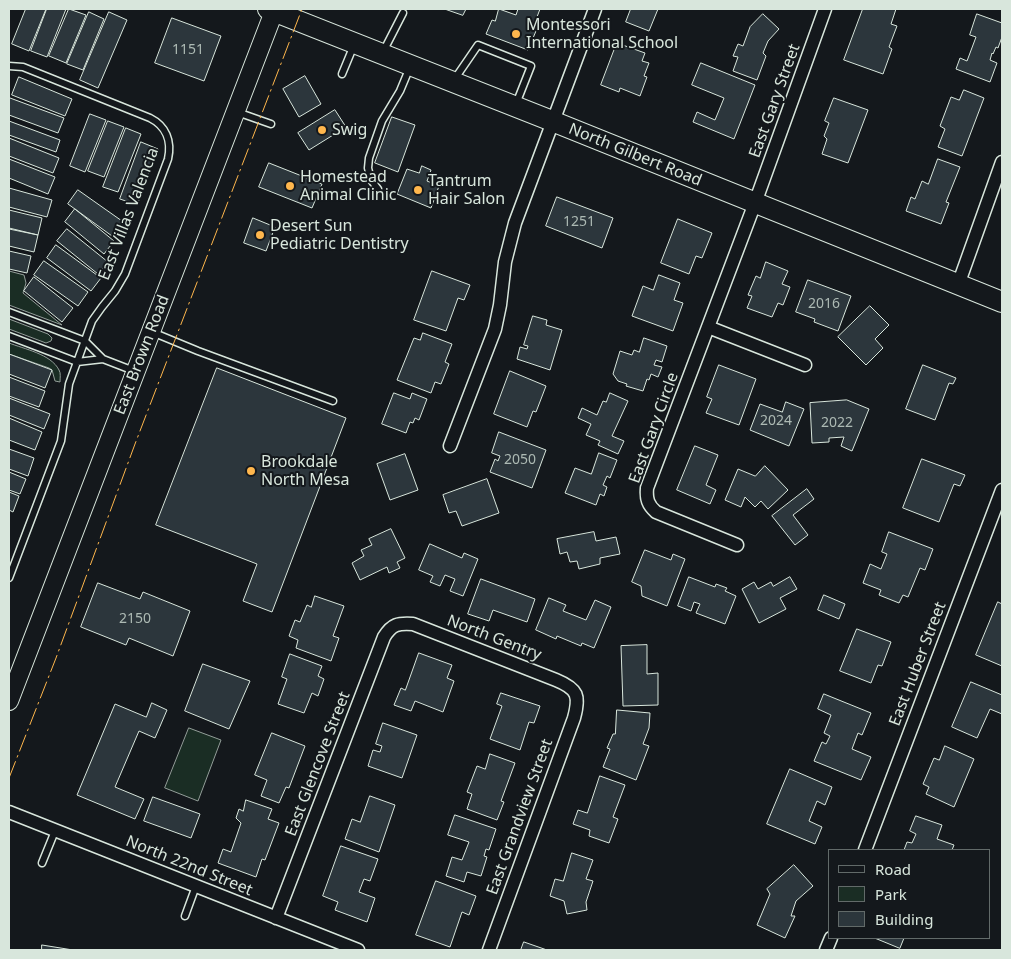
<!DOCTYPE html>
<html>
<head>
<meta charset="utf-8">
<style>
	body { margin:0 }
	#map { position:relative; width:1011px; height:959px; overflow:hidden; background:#14181c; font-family:"Noto Sans",sans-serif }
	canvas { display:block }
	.frame { position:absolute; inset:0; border:10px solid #d8e6dc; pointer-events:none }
	.legend { position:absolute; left:828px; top:849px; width:162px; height:90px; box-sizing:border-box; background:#14181c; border:1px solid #626a69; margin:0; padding:6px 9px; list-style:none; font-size:15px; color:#d8e6dc }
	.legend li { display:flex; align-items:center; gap:10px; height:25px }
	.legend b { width:25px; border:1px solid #626a69 }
</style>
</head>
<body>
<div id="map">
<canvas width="1011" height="959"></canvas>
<div class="frame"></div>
<ul class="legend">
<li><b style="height:6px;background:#14181c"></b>Road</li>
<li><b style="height:14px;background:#1a2d24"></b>Park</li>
<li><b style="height:14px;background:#2c363c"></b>Building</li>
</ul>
</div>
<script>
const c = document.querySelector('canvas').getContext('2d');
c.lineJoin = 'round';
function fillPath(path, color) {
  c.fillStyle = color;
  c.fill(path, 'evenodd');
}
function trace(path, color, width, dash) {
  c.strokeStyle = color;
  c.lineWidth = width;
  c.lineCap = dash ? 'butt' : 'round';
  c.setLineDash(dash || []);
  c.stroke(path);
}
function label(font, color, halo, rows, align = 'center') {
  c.font = font + ' "Noto Sans",sans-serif';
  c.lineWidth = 4;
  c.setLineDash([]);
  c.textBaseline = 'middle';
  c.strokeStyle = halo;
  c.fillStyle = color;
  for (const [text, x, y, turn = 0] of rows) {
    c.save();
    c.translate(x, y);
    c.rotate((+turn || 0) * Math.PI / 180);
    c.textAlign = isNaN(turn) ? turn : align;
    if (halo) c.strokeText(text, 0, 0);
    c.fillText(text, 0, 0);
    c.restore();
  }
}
const green = new Path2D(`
	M9,271L24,275L26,283L23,293L62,325L9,305Z
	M9,319L48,334L52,338L51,341L46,343L9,329Z
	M9,343C24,349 51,354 59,370C61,373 60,378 60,382L55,381L52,370L49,368L9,354Z
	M189,728L221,740L198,801L165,788Z`);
const building = new Path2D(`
	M26,9H46L29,51L12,44Z
	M47,9H66L47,57L31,51Z
	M69,9L86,15L66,63L49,56Z
	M445,9H466L463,15Z
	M499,9L516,15L518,9H540L534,25H533L531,29L536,31L528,50L486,34L492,20L495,21Z
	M631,9H658L649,31L626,22Z
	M863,9H896L891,24L897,26L889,47L892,49L883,74L844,60Z
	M89,12L104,19L83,70L67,64Z
	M109,12L127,20L98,88L80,80Z
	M763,14L779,29L768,41L763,53L766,56L757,80L733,71L738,57L733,56L738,44L743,46L750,27Z
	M977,14L1002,23V37L998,48L996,47L993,54L992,53L990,60L997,63L990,82L956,69L960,58L967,61L976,37L970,35Z
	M172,18L221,36L204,81L155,63Z
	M617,43L645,53L642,61L649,63L644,76L647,77L640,96L620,88L619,92L601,85Z
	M701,63L755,85L734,139L693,122L697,112L715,120L724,98L692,85Z
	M305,76L321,104L299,117L283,89Z
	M19,77L72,99L65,116L12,95Z
	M964,90L984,98L962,156L938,147L945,129L940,126L951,97L959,100Z
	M10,98L64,118L58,133L9,115V101Z
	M834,98L868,110L848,163L822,154L827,139L824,136L829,123L825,121Z
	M335,110L346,127L309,150L298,133Z
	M90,114L106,120L85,172L70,166Z
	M392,117L415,125L398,172L375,163Z
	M9,121L60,140L56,152L9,135Z
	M108,121L124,127L104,177L88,171Z
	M126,128L141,134L118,192L103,187Z
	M9,138L59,158L53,173L9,156Z
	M141,142L158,149L137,205L120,199Z
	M9,159L55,177L48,194L9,178Z
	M938,159L960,167L946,202L949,203L941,224L906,211L911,197L915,199L922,181L928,184Z
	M269,163L322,184L312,208L259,187Z
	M422,166L431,170L427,181L439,186L431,208L397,194L407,169L419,173Z
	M9,188L52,200L47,217L9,207Z
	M78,190L122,221L112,236L68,204Z
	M557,197L613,218L602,248L546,226Z
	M75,209L114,241L104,254L65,222Z
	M9,210L42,218L38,235L9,228Z
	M253,218L275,227L266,251L244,243Z
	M678,219L712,233L702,258L696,256L689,274L661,263Z
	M9,229L38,235L34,252L9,246Z
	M67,229L108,262L98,274L57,241Z
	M56,245L101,278L91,291L47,258Z
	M9,251L31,256L27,273L9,269Z
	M44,261L88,292L78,306L34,275Z
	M766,262L788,271L782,284L790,287L783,305L778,303L772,317L747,308L752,296L748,295L756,276L760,278Z
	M432,271L470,285L464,300L458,298L446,331L414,320Z
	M659,275L680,283L674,300L683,303L673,331L632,316L643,286L653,290Z
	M34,277L73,308L62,322L24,291Z
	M808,280L851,296L838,331L814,322L815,319L796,312Z
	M870,306L889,325L875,339L883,348L866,365L838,337Z
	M533,316L547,320L546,325L562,330L550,370L517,359L520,347L527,349L528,346L524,345Z
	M423,333L452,344L445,362L449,364L441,384L435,382L431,393L397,380L414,338L420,340Z
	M644,338L667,346L662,362L656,360L654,365L662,367L658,377L651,374L649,380L647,379L643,391L626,386L627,384L618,381L613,374L620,351L632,355L634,350L639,352Z
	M9,354L52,370L45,388L9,374Z
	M719,365L756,379L739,425L706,413L712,399L707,397Z
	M923,365L956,378L953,384L949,383L935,420L906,409Z
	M217,368L346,418L272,612L243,601L257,564L156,525Z
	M510,371L546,386L536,412L533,411L527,427L494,414Z
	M9,377L45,391L39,407L9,396Z
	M394,393L410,399L412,393L427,399L419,420L415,418L413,423L410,422L406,433L382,424Z
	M610,393L628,401L612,436L624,441L618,454L598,445L600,441L586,435L591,424L578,418L582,408L597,415L603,401L606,402Z
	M9,398L50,414L44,429L9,415Z
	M847,400L869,409L852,451L841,446L844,437L829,438V442L812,443L810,403Z
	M786,402L804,409L789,446L750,430L760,404L782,412Z
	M9,418L42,432L35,450L9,440Z
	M499,432L546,450L532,488L490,472L495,459L498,461L500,456L492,453Z
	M695,446L718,455L706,485L716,490L710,504L677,490Z
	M9,449L34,458L28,476L9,469Z
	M599,453L617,460L610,478L607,476L603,485L607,487L604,496L600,494L596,505L565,493L575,468L591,474Z
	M405,454L418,490L390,500L377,464Z
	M922,459L965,475L960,486L954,484L939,522L903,508Z
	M765,466L788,490L768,509L761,501L755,507L745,497L741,507L725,500L738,469L755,476Z
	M9,472L26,479L20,494L9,490Z
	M487,479L499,513L462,526L456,511L449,513L443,495Z
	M807,489L814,499L793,515L808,535L795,545L772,516Z
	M9,492L19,496L13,512L9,510Z
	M391,529L405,558L397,562L400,568L389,573L387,567L360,580L352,563L364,556L361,550L372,545L369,539Z
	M594,532L596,541L616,537L620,554L600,558V564L579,569L577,561L570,562L567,552L560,554L557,539Z
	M889,532L933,549L925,570L920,568L908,597L903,595L899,603L879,595L881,590L863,583L870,564L881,569L887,554L882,552Z
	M430,544L462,558L464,553L478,559L463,596L450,591L455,579L445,575L440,586L430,582L433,576L419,570Z
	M645,550L671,560L673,554L685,559L667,606L642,596L641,586L632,582Z
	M689,577L715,587L716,584L727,588L725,591L736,596L725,624L696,613L700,604L694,602L691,611L678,606Z
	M790,577L797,589L780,598L786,609L759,623L742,589L754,582L758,589L771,582L773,586Z
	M481,579L535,599L527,622L493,610L489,621L468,614Z
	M98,583L140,599L143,592L190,611L173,656L129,638L126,645L81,627Z
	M824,595L845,604L839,619L818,610Z
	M315,596L344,606L333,636L339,638L331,661L296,648L298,640L289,636L295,620L300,622L307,605L311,607Z
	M549,598L566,605L563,611L586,620L595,600L611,607L594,648L582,643L581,646L557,636L556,639L536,630Z
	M998,602L1002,604V666L976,655Z
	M857,629L891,642L882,666L878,665L871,683L840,671Z
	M647,645V674L658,673V705L623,706L621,646Z
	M419,653L452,665L447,678L454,681L443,712L415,701L411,711L394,705L401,688L405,690Z
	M290,654L322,666L318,676L324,679L318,696L312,693L304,713L278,704L287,679L282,677Z
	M203,664L250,681L229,729L185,711Z
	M971,682L1002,695V714L990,709L977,738L952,727Z
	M501,693L540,706L534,723L529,722L520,750L490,739L502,706L497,704Z
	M824,694L871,713L862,735L858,733L852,749L871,757L861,780L814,761L822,742L826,744L830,736L824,733L831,715L818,709Z
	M152,703L167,710L155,738L139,731L115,787L144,799L135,819L77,795L115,704L146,717Z
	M617,710L650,713L649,728L643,744L649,746L636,780L603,767L610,749L607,748L613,734H615Z
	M383,723L417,735L402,778L368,766L373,750L380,752L382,746L376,744Z
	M272,733L305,746L289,788L286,787L279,803L261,796L267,780L255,775Z
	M945,746L974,759L954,807L926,794L929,787L923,784L934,758L939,760Z
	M490,754L515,763L501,801L504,802L497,820L467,809L472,794L467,792L477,766L485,769Z
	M790,769L832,787L825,805L817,801L809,821L822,827L815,844L767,824Z
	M600,776L625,785L613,817L618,819L609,843L589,836L590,830L573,824L578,810L587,813Z
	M370,796L395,805L379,852L345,839L352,819L360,822Z
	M153,797L200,814L191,838L144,821Z
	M246,800L272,809L268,819L279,823L265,860L262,859L256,877L218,863L223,849L231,852L241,823L236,818L239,809L243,811Z
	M455,815L496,829L489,850L486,849L484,856L487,857L481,876L467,872L464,882L446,876L452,857L462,860L469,842L448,835Z
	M916,816L942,825L937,839L954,845L952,850H904L907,842L912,843L916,834L910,831Z
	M341,846L378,859L370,881L364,879L359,892L375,898L367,922L335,910L338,902L323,896Z
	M572,853L593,860L586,879L593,881L586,902L587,910L567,914L564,901L550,896L555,879L563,881Z
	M794,865L813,886L796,901L791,916H795L785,938L757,925L770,894L767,889Z
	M436,881L476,896L469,915L462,912L450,947L416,935Z
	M875,938H904L900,948Z
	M524,942L547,950H521Z
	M42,945L73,950H42Z`);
const service = new Path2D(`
	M383,52L403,13
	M9,66L23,67L150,118C166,126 172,141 168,159L125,274L115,291L102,307L92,321L69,384L61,441L9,578
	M342,74L354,45
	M454,80L478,45L531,66L516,104
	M237,112L271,124
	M378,189L371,180L368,168L369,158L382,121L400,91L410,67
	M9,312L85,341L103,359L134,371
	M152,332L198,351L333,401
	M9,336L77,362L103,359
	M42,863L55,831
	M185,916L196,886`);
const minor = new Path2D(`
	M958,285L1002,162
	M708,327L805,365
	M450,446L495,329L500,305L505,262L515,223L595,9
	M737,545L656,512C648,505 646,499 647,488L755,203L825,9
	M9,812L358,950
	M865,850L1002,490
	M276,918L384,637C392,624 398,623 413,624L556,680C578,689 580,696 574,718L489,950
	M826,950L831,938`);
const secondary = new Path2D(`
	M9,701L275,9`);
const primary = new Path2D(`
	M268,9L552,121L1002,302`);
const power = new Path2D(`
	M9,778L56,658L135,444L302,9`);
const markers = [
	[516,34,5,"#ffb74d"],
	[322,130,5,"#ffb74d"],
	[290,186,5,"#ffb74d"],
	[418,190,5,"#ffb74d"],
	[260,235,5,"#ffb74d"],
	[251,471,5,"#ffb74d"]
];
const numberNames = [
	["1151",188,50],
	["1251",579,222],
	["2016",824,304],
	["2024",776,421],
	["2022",837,423],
	["2050",520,460],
	["2150",135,619]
];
const poiNames = [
	["Montessori",526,25],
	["International School",526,43],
	["Swig",332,130],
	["Homestead",300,177],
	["Animal Clinic",300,195],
	["Tantrum",428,181],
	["Hair Salon",428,199],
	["Desert Sun",270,226],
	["Pediatric Dentistry",270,244],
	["Brookdale",261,462],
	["North Mesa",261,480]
];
const streetNames = [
	["East Gary Street",775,101,-70],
	["North Gilbert Road",635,155,22],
	["East Villas Valencia",129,214,-69],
	["East Brown Road",142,355,-69],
	["East Gary Circle",654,428,-70],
	["North Gentry",494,638,21],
	["East Huber Street",918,664,-69],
	["East Glencove Street",318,764,-69],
	["East Grandview Street",520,817,-70],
	["North 22nd Street",189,866,22]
];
fillPath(green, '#1a2d24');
trace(green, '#939e99', 1);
fillPath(building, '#2c363c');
trace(building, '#d8e6dc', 1);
trace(service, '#d8e6dc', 9);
trace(minor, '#d8e6dc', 15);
trace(secondary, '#d8e6dc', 20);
trace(primary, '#d8e6dc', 22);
trace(service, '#14181c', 6);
trace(minor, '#14181c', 12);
trace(secondary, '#14181c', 18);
trace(primary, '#14181c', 20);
trace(power, '#ffb74d', 1, [18, 4, 2.5, 4]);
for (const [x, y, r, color] of markers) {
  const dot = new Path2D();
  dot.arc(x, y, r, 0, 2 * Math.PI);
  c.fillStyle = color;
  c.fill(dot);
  trace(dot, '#14181c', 2);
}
label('14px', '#adbab4', null, numberNames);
label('16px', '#d8e6dc', '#14181c', poiNames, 'left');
label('16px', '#d8e6dc', '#14181c', streetNames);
</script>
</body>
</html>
